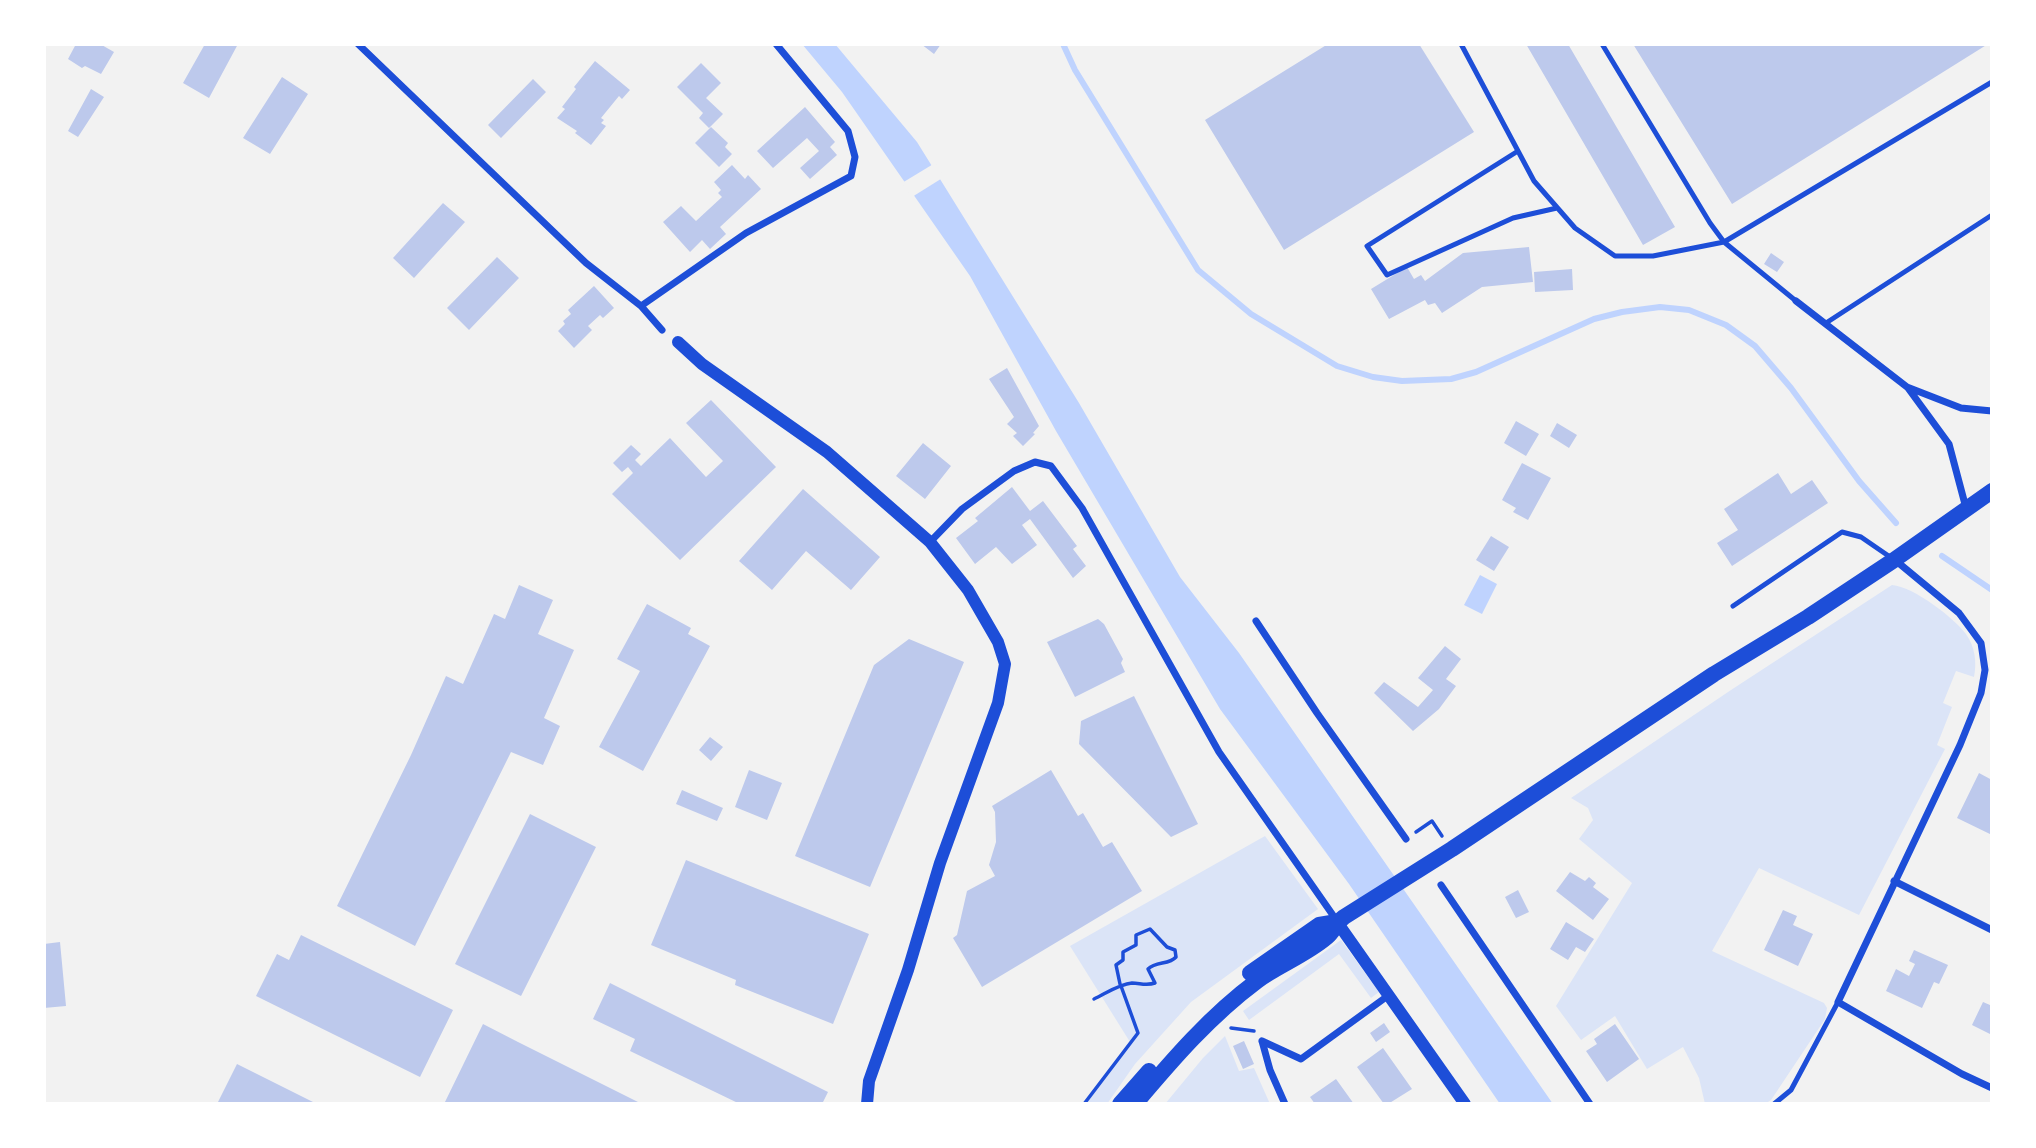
<!DOCTYPE html>
<html>
<head>
<meta charset="utf-8">
<style>
	body { margin:0 }
	#map { position:relative; width:2036px; height:1148px; overflow:hidden; background:#f2f2f2; font-family:Barlow,sans-serif }
	canvas { display:block }
	.frame { position:absolute; inset:0; border:46px solid #fff; pointer-events:none }
</style>
</head>
<body>
<div id="map">
<canvas width="2036" height="1148"></canvas>
<div class="frame"></div>
</div>
<script>
const c = document.querySelector('canvas').getContext('2d');
c.lineJoin = 'round';
function fillPath(path, color) {
  c.fillStyle = color;
  c.fill(path, 'evenodd');
}
function trace(path, color, width, dash) {
  c.strokeStyle = color;
  c.lineWidth = width;
  c.lineCap = dash ? 'butt' : 'round';
  c.setLineDash(dash || []);
  c.stroke(path);
}
const green = new Path2D(`
	M1892,585C1914,587 1953,617 1966,634C1975,647 1977,662 1974,677L1956,671L1943,703L1952,707L1937,745L1945,749L1859,915L1759,868L1712,951L1824,1003L1827,1008L1825,1019L1771,1100L1765,1104H1705L1699,1078L1683,1047L1647,1069L1615,1016L1581,1040L1556,1006L1632,883L1579,839L1593,820L1588,808L1571,798L1731,690Z
	M1265,836L1318,909L1191,1002L1135,1064L1107,1104H1086L1130,1042L1070,946Z
	M1341,940L1379,992L1371,998L1339,954L1249,1020L1243,1011Z
	M1225,1036L1239,1071L1254,1068L1270,1104H1165L1203,1058Z`);
const water = new Path2D(`
	M802,44H835L917,142L1079,403L1180,577L1239,653L1553,1104H1500L1349,884L1220,709L1056,431L970,276L842,92Z
	M1480,575L1497,584L1482,614L1464,605Z`);
const pier = new Path2D(`
	M935,163L944,177L912,197L902,183Z`);
const stream = new Path2D(`
	M1063,44L1075,70L1198,270L1251,314L1337,366L1373,377L1402,381L1451,379L1476,372L1594,319L1622,312L1660,307L1689,310L1726,325L1755,346L1791,388L1859,481L1896,523
	M1942,556L1992,590`);
const building = new Path2D(`
	M76,44H100L114,52L101,74L85,66L82,68L68,59Z
	M205,44H238L209,98L183,83Z
	M921,44H941L934,54Z
	M1328,44H1419L1474,132L1284,250L1205,120Z
	M1526,44H1568L1675,227L1643,245Z
	M1633,44H1988L1732,204Z
	M595,61L630,90L622,99L619,96L601,118L604,120L601,123L606,126L591,145L575,133L577,131L557,118L565,109L562,107L576,89L574,87Z
	M701,63L721,83L706,98L723,114L709,128L699,118L703,113L677,87Z
	M282,77L308,94L270,154L243,138Z
	M533,79L546,92L501,138L488,125Z
	M91,89L104,97L78,137L68,131Z
	M805,107L835,142L830,147L837,155L810,179L800,168L819,151L807,138L773,168L757,151Z
	M711,127L728,143L725,147L732,154L719,167L695,143Z
	M732,165L745,179L748,175L761,189L720,227L726,234L710,249L702,240L690,252L663,222L681,206L696,221L722,197L718,193L721,190L714,182Z
	M443,203L465,222L414,278L393,258Z
	M1529,247L1533,282L1482,287L1442,313L1435,303L1428,305L1425,300L1389,319L1371,289L1407,267L1414,279L1421,275L1425,281L1463,253Z
	M1771,253L1784,262L1777,272L1764,264Z
	M497,257L519,278L469,330L447,308Z
	M1572,269L1573,290L1535,292L1534,272Z
	M594,286L614,308L603,318L600,315L588,326L592,330L574,348L558,331L565,324L563,321L571,314L568,310Z
	M1007,368L1039,426L1033,433L1035,434L1023,446L1013,436L1017,433L1007,424L1014,417L989,379Z
	M711,400L776,467L680,560L612,494L633,473L628,467L622,472L613,463L631,445L641,454L635,460L641,466L670,438L706,477L723,461L686,423Z
	M1516,421L1539,434L1526,456L1504,443Z
	M1557,423L1577,435L1569,448L1550,436Z
	M923,443L951,466L925,499L896,476Z
	M1522,463L1551,478L1528,520L1513,512L1516,508L1502,500Z
	M1778,473L1791,494L1812,480L1828,503L1732,566L1717,543L1738,530L1724,509Z
	M1012,487L1030,511L1043,501L1077,546L1073,549L1086,566L1073,578L1030,519L1022,525L1037,545L1012,564L996,547L975,564L956,538L978,521L975,518Z
	M803,489L880,557L851,590L806,551L772,590L739,561Z
	M1491,536L1509,547L1494,571L1476,560Z
	M519,585L553,600L538,634L574,650L544,718L560,726L543,765L511,752L415,946L337,906L411,755L446,676L463,684L494,614L505,619Z
	M647,604L691,628L688,634L710,646L643,771L599,747L640,671L617,659Z
	M1098,619L1104,624L1123,659L1121,663L1125,672L1075,697L1047,642Z
	M909,639L964,662L870,887L795,856L874,665Z
	M1445,646L1461,659L1446,679L1456,686L1439,709L1413,731L1374,693L1384,682L1418,707L1433,690L1418,678Z
	M1134,696L1198,824L1171,837L1079,744L1081,721Z
	M710,737L723,747L711,761L699,750Z
	M749,770L782,783L767,820L735,807Z
	M1051,770L1078,816L1083,813L1103,847L1112,842L1142,891L982,987L953,938L957,935L967,891L995,876L989,865L996,842L995,812L992,806Z
	M1979,773L1992,780V835L1957,818Z
	M682,790L723,808L717,821L676,804Z
	M530,814L596,847L521,996L455,964Z
	M686,860L869,934L833,1024L735,985L736,980L651,945Z
	M1570,872L1585,881L1589,877L1596,883L1593,887L1609,899L1593,920L1556,891Z
	M1518,890L1529,912L1516,918L1505,897Z
	M1783,910L1797,916L1793,925L1813,934L1798,966L1764,950Z
	M1566,922L1594,939L1585,952L1576,947L1568,960L1550,949Z
	M301,935L453,1010L420,1077L256,996L277,954L289,960Z
	M60,942L66,1006L44,1008V944Z
	M1914,950L1948,965L1939,984L1934,982L1922,1008L1886,991L1896,969L1909,976L1915,964L1909,961Z
	M610,983L828,1092L822,1104H740L630,1051L635,1039L593,1019Z
	M1992,1001V1035L1972,1025L1983,1002L1990,1005Z
	M1384,1023L1390,1032L1376,1042L1370,1033Z
	M483,1024L518,1042L642,1104H444Z
	M1615,1024L1639,1059L1607,1082L1586,1051L1597,1044L1594,1039Z
	M1244,1041L1254,1064L1243,1069L1233,1046Z
	M1383,1048L1412,1089L1388,1104H1384L1357,1067Z
	M237,1064L317,1104H217Z
	M1336,1079L1354,1104H1315L1310,1097Z`);
const path = new Path2D(`
	M1416,832L1432,821L1442,836
	M1231,1028L1254,1031
	M1084,1104L1138,1033L1121,986L1120,984L1116,965L1123,960V952L1136,945V935L1150,929L1167,947L1175,950L1176,957C1169,965 1156,961 1148,969L1155,983C1146,986 1140,983 1132,983C1119,984 1105,994 1094,999`);
const service = new Path2D(`
	M1461,44L1534,181L1575,228L1615,256H1653L1724,242L1992,82
	M1602,44L1710,223L1724,242L1796,301
	M1518,151L1367,246L1387,275L1513,218L1557,208
	M1826,323L1992,215
	M1733,606L1842,532L1861,537L1893,559
	M1774,1104L1791,1090L1838,1002`);
const minor = new Path2D(`
	M358,44L586,263L641,306L662,330
	M1796,301L1907,387L1961,408L1992,411
	M641,306L746,233L851,176L855,157L848,131L776,44
	M1908,388L1949,444L1966,508
	M930,542L962,509L1014,471L1035,462L1051,466L1082,508L1219,752L1337,921
	M1895,560L1959,613L1981,643L1985,670L1981,693L1960,745L1838,1002L1962,1074L1992,1088
	M1256,621L1317,713L1406,839
	M1894,881L1992,930
	M1441,885L1590,1104
	M1262,1041L1301,1059L1389,995
	M1262,1041L1270,1070L1285,1104`);
const tertiary = new Path2D(`
	M678,342L702,364L827,452L930,542L968,590L998,642L1005,664L998,703L940,863L908,970L869,1081L867,1104
	M1337,922L1465,1104`);
const primary = new Path2D(`
	M1250,973L1319,925L1337,922
	M1120,1104L1149,1071
	M1135,1104C1173,1059 1210,1016 1257,981C1279,965 1306,955 1327,937C1334,931 1336,923 1344,917L1452,849L1714,674L1808,617L1894,560L1992,491`);
fillPath(green, '#dbe4f7');
fillPath(water, '#bfd3fe');
fillPath(pier, '#f2f2f2');
trace(stream, '#bfd3fe', 6);
fillPath(building, '#bdc9ec');
trace(path, '#1d4ed8', 3.5);
trace(service, '#1d4ed8', 5);
trace(minor, '#1d4ed8', 7);
trace(tertiary, '#1d4ed8', 12);
trace(primary, '#1d4ed8', 16);
</script>
</body>
</html>
